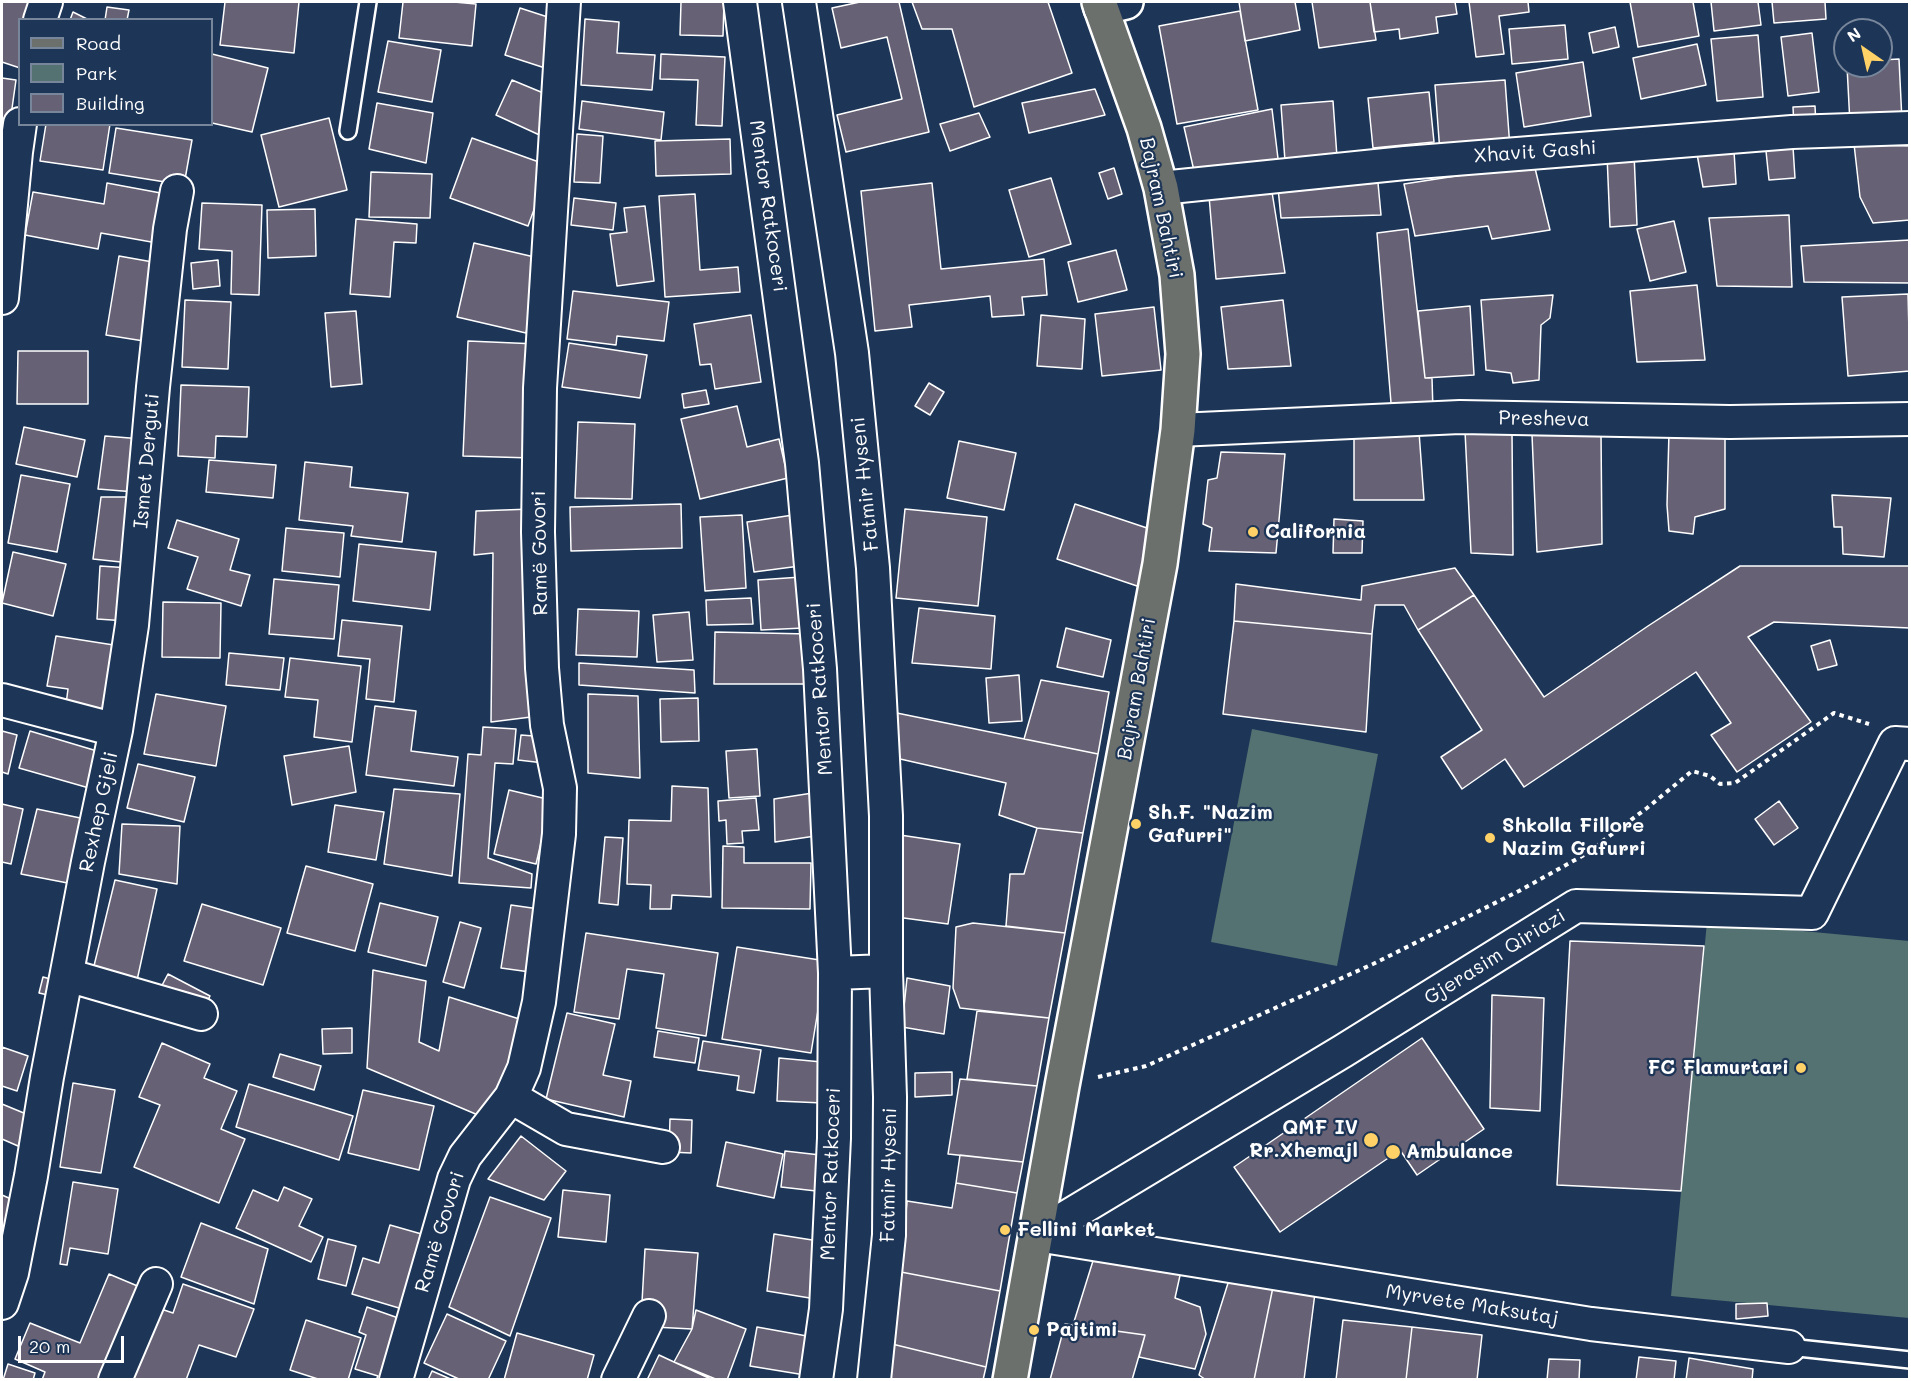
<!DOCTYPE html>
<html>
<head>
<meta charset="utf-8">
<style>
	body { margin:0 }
	#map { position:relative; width:1911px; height:1381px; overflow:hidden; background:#1d3557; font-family:Mali,sans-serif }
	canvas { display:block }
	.frame { position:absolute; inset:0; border:3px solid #fff; pointer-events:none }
	.legend { position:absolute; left:18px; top:18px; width:195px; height:108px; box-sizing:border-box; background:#1d3557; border:2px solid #77869a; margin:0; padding:8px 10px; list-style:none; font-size:18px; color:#fff }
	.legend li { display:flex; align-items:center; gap:12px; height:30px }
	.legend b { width:30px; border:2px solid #77869a }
	.north { position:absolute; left:1833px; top:18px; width:60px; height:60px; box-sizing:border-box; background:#1d3557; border:2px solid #77869a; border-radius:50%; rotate:326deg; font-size:16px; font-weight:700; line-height:24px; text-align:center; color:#fff }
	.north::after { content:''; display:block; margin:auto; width:21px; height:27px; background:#ffd166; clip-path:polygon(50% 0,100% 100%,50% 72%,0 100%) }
	.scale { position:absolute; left:18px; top:1336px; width:106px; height:27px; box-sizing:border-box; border:3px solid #fff; border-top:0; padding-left:8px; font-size:18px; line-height:21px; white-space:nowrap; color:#fff; -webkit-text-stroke:4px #1d3557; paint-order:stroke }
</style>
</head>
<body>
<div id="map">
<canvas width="1911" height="1381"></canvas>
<div class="frame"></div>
<ul class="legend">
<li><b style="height:8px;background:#6b706d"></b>Road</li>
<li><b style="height:16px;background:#547271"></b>Park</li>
<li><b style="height:16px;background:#666174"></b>Building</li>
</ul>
<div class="north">N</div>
<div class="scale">20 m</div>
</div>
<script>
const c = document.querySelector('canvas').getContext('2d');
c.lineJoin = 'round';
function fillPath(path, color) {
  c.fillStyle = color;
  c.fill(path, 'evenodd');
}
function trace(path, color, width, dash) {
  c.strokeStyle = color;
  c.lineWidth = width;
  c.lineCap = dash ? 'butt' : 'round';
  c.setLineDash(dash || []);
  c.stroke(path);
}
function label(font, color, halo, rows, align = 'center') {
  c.font = font + ' Mali,sans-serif';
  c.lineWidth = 4.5;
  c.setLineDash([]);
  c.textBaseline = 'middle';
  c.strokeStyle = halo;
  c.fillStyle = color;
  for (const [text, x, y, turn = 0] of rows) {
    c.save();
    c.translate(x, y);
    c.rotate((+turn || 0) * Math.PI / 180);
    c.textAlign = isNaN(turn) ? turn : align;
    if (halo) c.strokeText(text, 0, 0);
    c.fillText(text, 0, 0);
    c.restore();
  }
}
const green = new Path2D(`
	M1252,729L1378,754L1337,966L1211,942Z
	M1707,922L1909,941V1318L1671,1296Z`);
const building = new Path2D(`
	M2,2H29L41,6L37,20H20V68L2,62Z
	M225,2H299L294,53L220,45Z
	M403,2H454L476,4L472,46L399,38Z
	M681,2H724L723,36L680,35Z
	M860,2H899L929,132L846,152L837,115L902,99L887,37L841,48L832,8Z
	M912,2H1048L1072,73L974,107L952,29H922Z
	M1239,2H1295L1300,30L1245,41Z
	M1312,2H1370L1376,40L1319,48Z
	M1370,2H1455L1457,14L1436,17L1438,33L1400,39L1399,29L1374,32Z
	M1469,2H1528L1529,12L1499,16L1504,54L1476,57Z
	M1630,2H1693L1699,36L1638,47Z
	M1711,2H1758L1761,25L1714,31Z
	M1772,2H1825L1826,19L1774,23Z
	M107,7L129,10L127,20H105Z
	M520,8L560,21L545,68L505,55Z
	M1240,11L1258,110L1177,124L1159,26Z
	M73,12L89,20H70Z
	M585,19L619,22L617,53L655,55L652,90L581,85Z
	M1565,25L1568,59L1512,64L1509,29Z
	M1615,27L1619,47L1593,53L1589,33Z
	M1812,33L1819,92L1788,96L1781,37Z
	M1758,35L1763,97L1717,101L1711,39Z
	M388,41L441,50L432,102L378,92Z
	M1697,44L1706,85L1641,99L1633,58Z
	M212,54L268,68L252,132L212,123Z
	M661,54L725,57L722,126L696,125L698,80L660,79Z
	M1899,59L1902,121L1850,124L1847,66H1881V60Z
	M1583,62L1591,116L1524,127L1516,73Z
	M2,78L16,80L5,158H2Z
	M512,80L553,97L546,138L496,115Z
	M1505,80L1510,148L1440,153L1435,85Z
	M1095,89L1105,115L1029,133L1022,103Z
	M1429,92L1434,142L1373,148L1368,98Z
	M582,101L664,112L661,140L579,129Z
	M1333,101L1337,157L1285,161L1281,105Z
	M377,103L433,113L426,163L369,149Z
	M1815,106L1816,126L1794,127L1793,107Z
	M1272,109L1280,175L1197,184L1184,127Z
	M979,113L990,137L950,151L940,124Z
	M329,118L347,190L279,207L261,135Z
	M46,124H110L103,170L40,161Z
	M116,128L192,140L184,185L109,173Z
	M577,134L603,136L600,183L574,182Z
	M472,138L550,166L528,226L450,198Z
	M730,139L731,174L656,176L655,141Z
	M1854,144L1910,146V220L1873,223L1860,197Z
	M1793,147L1795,178L1769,180L1766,151Z
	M1734,151L1736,184L1703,187L1697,154Z
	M1634,153L1637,225L1610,227L1607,155Z
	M1534,164L1550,230L1492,239L1488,226L1415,236L1404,184Z
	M1114,168L1122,194L1108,199L1099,173Z
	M371,172L432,174L430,218L369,217Z
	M1051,178L1071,244L1029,257L1009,190Z
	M107,183L166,194L157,243L101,233L98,249L25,235L33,192L104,204Z
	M932,183L941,269L1044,259L1047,295L1022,297L1024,315L992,317L990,296L909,305L912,327L875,331L861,191Z
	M1378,183L1381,215L1281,218L1278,188Z
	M1272,192L1285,273L1216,279L1209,196Z
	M695,194L700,270L738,267L740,292L665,297L659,196Z
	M574,198L616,203L613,230L571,225Z
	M202,203L262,205L259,295L231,294L232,251L199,249Z
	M645,206L654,281L617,286L610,234L627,232L624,208Z
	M315,209L316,256L268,258L267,210Z
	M1789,215L1792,287L1717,286L1709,218Z
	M356,219L417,224L416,243L394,242L390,297L350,294Z
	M1674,221L1686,272L1650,281L1637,229Z
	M1408,229L1425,378H1432L1433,411L1392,415L1377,233Z
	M1910,240V283L1804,282L1801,246Z
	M474,243L543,259L526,333L457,317Z
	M1116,250L1127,290L1078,302L1068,262Z
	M119,256L164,264L150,342L106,335Z
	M218,260L220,286L193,289L191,263Z
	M1697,285L1705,360L1637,362L1630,291Z
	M573,291L669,302L664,341L617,336L616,345L567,339Z
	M1908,294L1910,371L1848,376L1842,297Z
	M1553,295L1550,318L1541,325L1539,380L1513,383L1511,373L1486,370L1481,300Z
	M185,300L231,302L228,369L182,367Z
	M1283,300L1291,366L1228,369L1221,307Z
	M1470,306L1474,375L1425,378L1418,311Z
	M1154,307L1161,370L1102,376L1095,314Z
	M356,311L362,384L331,387L325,313Z
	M751,315L761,382L715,389L711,364L700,365L694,324Z
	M1041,315L1085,319L1082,369L1037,366Z
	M468,341L537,344L532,458L463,456Z
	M569,343L647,355L640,398L562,387Z
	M18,351H88V404H17Z
	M929,383L944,392L930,415L915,406Z
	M181,385L249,387L247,437L216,436L215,458L178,456Z
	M706,390L709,404L684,408L682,394Z
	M737,406L747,447L779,439L788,478L700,499L681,419Z
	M578,422L635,424L632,499L575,498Z
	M24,427L85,440L77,477L16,464Z
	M1465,431L1512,432L1513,555L1471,553Z
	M1419,432L1424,500H1354V438Z
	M1669,432L1725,433V509L1695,517L1693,534L1669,531L1667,505Z
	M1601,433L1602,544L1537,552L1532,435Z
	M105,436L142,439L135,492L98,489Z
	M959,441L1016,453L1004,510L947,498Z
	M1221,452L1285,454L1276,553L1209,551L1212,528L1203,524L1208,480L1217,478Z
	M209,460L276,465L273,498L206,492Z
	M305,462L352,467L350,487L408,493L402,542L351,536L353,526L299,520Z
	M21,475L70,484L57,552L8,543Z
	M1832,495L1891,498L1884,557L1843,554L1842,527H1834Z
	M101,497H133L130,563L93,559Z
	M681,504L682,548L571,551L570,507Z
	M1075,504L1159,532L1140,587L1057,559Z
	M532,509L539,716L491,722L493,553L474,555L476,511Z
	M905,509L987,517L978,606L896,598Z
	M742,515L746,588L705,591L700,517Z
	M793,515L800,566L754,572L747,522Z
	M1334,519L1363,521L1362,553H1333Z
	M177,520L239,539L230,570L250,575L241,606L187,589L198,557L168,548Z
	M286,528L344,533L340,577L282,571Z
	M359,544L436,552L430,610L353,601Z
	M13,552L66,564L53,616L2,603Z
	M100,566L130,568L127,621L97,619Z
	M1740,566H1910V628L1774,622L1748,637L1811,722L1737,772L1711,735L1731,723L1696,672L1524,787L1505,759L1462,789L1441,757L1482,730L1418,630L1474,595L1544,697L1648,626Z
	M1455,568L1474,595L1418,630L1404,605H1375L1372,634L1234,621L1236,584L1361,600L1362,586Z
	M801,577L804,628L761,630L758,580Z
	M274,579L339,585L334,639L269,634Z
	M751,598L753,624L707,625L706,600Z
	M163,602L221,603L220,658L162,657Z
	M919,608L995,616L991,669L912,663Z
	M578,609L639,611L637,657L576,655Z
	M689,612L693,660L657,662L653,615Z
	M342,620L402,626L394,702L366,699L370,659L338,656Z
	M1234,621L1372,634L1366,732L1223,714Z
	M1066,628L1111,640L1103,677L1057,667Z
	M715,632L809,634L812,684H714Z
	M56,636L120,646L108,719L65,712L68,689L47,686Z
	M1830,640L1837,665L1818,670L1811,646Z
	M229,653L284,658L280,690L226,685Z
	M290,658L361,666L352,742L314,737L318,700L285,697Z
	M579,663L694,670L695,693L579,685Z
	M1019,675L1022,721L989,723L986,678Z
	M1041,680L1109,692L1098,754L1024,739Z
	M156,694L226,706L216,766L144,754Z
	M588,694L638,696L640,778L588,773Z
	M698,698L699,741L661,742L660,699Z
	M375,706L416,711L411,751L458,757L454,786L366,775Z
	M887,711L1098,754L1083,833L1037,828L999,815L1006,783L887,756Z
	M483,727L516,729L513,764L495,763L488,858L532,874L531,888L459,883L468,754L481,755Z
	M2,731L17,735L8,774L2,772Z
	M30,731L107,754L96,790L19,768Z
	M521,735L547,737L544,763L518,760Z
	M349,746L356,792L292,805L284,756Z
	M757,749L760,796L729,798L726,751Z
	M138,764L195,777L184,822L127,808Z
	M672,786L708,788L711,897L672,895L671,909H650L651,885L627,884L629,820L671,821Z
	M394,789L460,794L452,876L384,864Z
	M509,790L551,800L536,864L494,854Z
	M819,792L822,835L775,842L774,799Z
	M756,798L759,830L742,831L743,843L727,844L726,820L719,821L718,801Z
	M1779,801L1798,828L1774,845L1755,819Z
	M2,804L23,809L11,864L2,862Z
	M335,805L384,812L376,860L328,852Z
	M37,809L90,820L78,885L21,874Z
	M122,824L180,826L177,884L119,874Z
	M1037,828L1083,833L1065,933L1006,926L1010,874H1024Z
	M900,835L960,844L948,924L889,916Z
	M605,837L623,838L618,905L599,903Z
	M723,846L744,847V863H811L810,909L722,908Z
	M306,866L373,884L355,951L287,933Z
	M115,880L157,889L136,985L92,974Z
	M380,903L438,917L426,966L368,952Z
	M202,904L281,928L263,985L184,961Z
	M511,905L539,909L530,972L501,968Z
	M460,922L481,928L464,988L443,982Z
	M973,923L1065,933L1049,1018L960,1008L953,988L956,927Z
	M586,933L718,953L706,1036L656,1028L664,974L627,969L619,1019L574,1012Z
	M1570,941L1704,946L1681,1191L1557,1185Z
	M737,947L826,961L811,1053L722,1039Z
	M373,970L426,981L419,1042L439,1051L449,997L529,1022L485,1118L367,1068Z
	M168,974L210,996L202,1012L159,991Z
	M43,977L66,983L61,998L39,993Z
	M907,978L950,986L944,1034L902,1027Z
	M1492,995L1544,998L1540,1111L1490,1108Z
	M977,1011L1049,1018L1037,1086L967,1079Z
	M567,1013L615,1024L603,1075L631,1081L624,1117L546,1099Z
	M352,1028V1053L323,1054L322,1029Z
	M658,1031L699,1038L695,1063L654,1057Z
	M1422,1038L1484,1129L1417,1175L1400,1150L1280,1232L1234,1167Z
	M703,1041L761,1050L754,1093L737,1090L739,1076L698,1070Z
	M162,1043L210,1064L204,1078L237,1091L221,1129L245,1139L219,1203L134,1167L160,1105L139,1097Z
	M2,1047L28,1056L17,1091L2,1086Z
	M280,1054L321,1066L314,1090L273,1077Z
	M779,1058L822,1062L823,1103L777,1101Z
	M952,1072V1095L915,1097V1073Z
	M960,1079L1037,1086L1023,1162L948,1154Z
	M73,1083L115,1090L101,1173L60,1167Z
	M249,1084L353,1116L339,1160L236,1127Z
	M363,1090L434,1106L419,1170L348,1153Z
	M2,1104L31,1116L18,1146L2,1139Z
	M670,1119L692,1120L691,1153L669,1152Z
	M521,1136L566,1171L544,1200L488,1179Z
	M726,1142L783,1154L774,1198L717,1186Z
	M785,1151L829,1156L825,1192L781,1187Z
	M960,1155L1023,1162L1017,1193L956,1183Z
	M73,1182L118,1189L108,1254L70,1248L67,1265L60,1264Z
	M956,1183L1017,1193L1000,1291L901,1272L907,1201L952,1208Z
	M284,1187L312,1199L299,1226L323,1237L311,1262L236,1228L253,1190L278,1201Z
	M563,1190L610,1195L606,1242L558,1237Z
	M2,1195L20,1203L8,1229L2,1226Z
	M490,1197L551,1218L510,1336L449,1307Z
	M201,1223L268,1249L254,1304L181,1277Z
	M390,1225L432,1237L409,1311L352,1294L363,1258L379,1263Z
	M774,1234L825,1242L822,1300L767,1291Z
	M328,1239L356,1246L346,1286L318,1279Z
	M1097,1248L1181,1271L1175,1298L1200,1307L1206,1334L1195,1369L1139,1357L1145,1335L1073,1325Z
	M645,1249L698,1253L692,1329L654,1327L655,1303L642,1302Z
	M901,1272L1000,1291L986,1367L892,1344Z
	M109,1274L147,1290L109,1380H42L45,1372L15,1359L30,1323L80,1343Z
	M1229,1280L1273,1287L1254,1380H1206L1199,1375Z
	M183,1284L254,1309L236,1357L199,1345L186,1380H129L155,1307L173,1313Z
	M1273,1287L1315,1293L1304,1380H1254Z
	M1767,1303L1768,1316L1736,1319V1304Z
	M367,1307L404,1320L389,1380H376L378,1376L355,1369L366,1335L359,1332Z
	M696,1310L746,1329L727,1380H718L674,1362L692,1329Z
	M447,1314L506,1341L488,1380H461L424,1363Z
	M306,1320L361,1338L348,1380H321L290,1370Z
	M1343,1320L1412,1327L1406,1380H1336Z
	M1065,1324L1145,1335L1132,1380H1050Z
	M757,1327L818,1338L811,1376L750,1366Z
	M1412,1327L1482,1335L1477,1380H1406Z
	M517,1333L594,1355L587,1380H504Z
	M892,1344L986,1367L983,1380H887Z
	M659,1355L674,1362L713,1380H647Z
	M1639,1357L1676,1361L1674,1380H1636Z
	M1689,1358L1753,1369L1752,1380H1686Z
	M1549,1359L1580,1360L1579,1380H1547Z
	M8,1364L35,1373L33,1380H3Z
	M432,1371L453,1380H428Z`);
const path = new Path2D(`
	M1098,1077L1146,1066L1373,964L1519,891L1584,855L1647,808L1692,771L1710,776L1720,784L1735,783L1834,713L1869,724`);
const service = new Path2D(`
	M348,131L368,2
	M1789,1347L1910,1360`);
const minor = new Path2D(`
	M740,2L802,463L820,669L835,973L834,1138L826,1309L816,1380
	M799,2L852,353L873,568L886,816V971
	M40,20L46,2
	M1161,188L1405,163L1792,132L1910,128
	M2,298L16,152L20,124
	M1178,430L1460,417L1730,422L1910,419
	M2,700L116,730
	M835,973L886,971L890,1097L889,1235L874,1380
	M67,975L201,1014
	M511,1097L566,1129L663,1147
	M1037,1235L1343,1051L1576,906L1812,913L1895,743L1910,744
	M1037,1235L1591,1324L1789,1347
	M2,1303L12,1273L31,1176L47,1077L88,862L116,730L132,625L153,387L170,229L177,191
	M115,1380L156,1284
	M396,1380L454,1179L465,1156L511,1097L524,1068L539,1002L559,834L560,788L547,725L542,668L538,532L540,388L564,2
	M618,1380L649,1316`);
const tertiary = new Path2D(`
	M1101,8L1126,2`);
const primary = new Path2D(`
	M1010,1380L1062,1086L1160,564L1178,430L1183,354L1177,275L1161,188L1144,128L1099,2`);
const markers = [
	[1253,532,6,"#ffd166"],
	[1136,824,6,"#ffd166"],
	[1490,838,6,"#ffd166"],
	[1801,1068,6,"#ffd166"],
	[1371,1140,8,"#ffd166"],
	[1393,1152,8,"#ffd166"],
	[1005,1230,6,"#ffd166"],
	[1034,1330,6,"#ffd166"]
];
const streetNames = [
	["Xhavit Gashi",1535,152,-4],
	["Mentor Ratkoceri",768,206,82],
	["Bajram Bahtiri",1161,208,78],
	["Presheva",1544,419,1],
	["Ismet Derguti",147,461,-85],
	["Fatmir Hyseni",865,484,-96],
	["Ramë Govori",540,553,-91],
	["Mentor Ratkoceri",820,689,-94],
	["Bajram Bahtiri",1137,689,-80],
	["Rexhep Gjeli",99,812,-78],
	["Gjerasim Qiriazi",1495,957,-32],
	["Mentor Ratkoceri",831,1174,-88],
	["Fatmir Hyseni",889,1175,-89],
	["Ramë Govori",440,1232,-73],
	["Myrvete Maksutaj",1472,1305,9]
];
const poiNames = [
	["California",1265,532],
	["Sh.F. \"Nazim",1148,813],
	["Gafurri\"",1148,836],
	["Shkolla Fillore",1502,826],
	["Nazim Gafurri",1502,849],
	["FC Flamurtari",1789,1068,"right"],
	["QMF IV",1358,1128,"right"],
	["Rr.Xhemajl",1358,1151,"right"],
	["Ambulance",1406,1152],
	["Fellini Market",1017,1230],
	["Pajtimi",1046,1330]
];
fillPath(green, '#547271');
fillPath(building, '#666174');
trace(building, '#fff', 1.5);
trace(service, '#fff', 20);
trace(minor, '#fff', 36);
trace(tertiary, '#fff', 38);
trace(primary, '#fff', 38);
trace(path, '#fff', 4, [4.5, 4.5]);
trace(service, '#1d3557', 15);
trace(minor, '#1d3557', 32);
trace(tertiary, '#1d3557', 33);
trace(primary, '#6b706d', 33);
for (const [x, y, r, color] of markers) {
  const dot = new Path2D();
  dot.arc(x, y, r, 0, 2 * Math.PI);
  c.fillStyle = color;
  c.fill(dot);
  trace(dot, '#1d3557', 2);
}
label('20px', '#fff', '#1d3557', streetNames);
label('bold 20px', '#fff', '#1d3557', poiNames, 'left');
</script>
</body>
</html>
